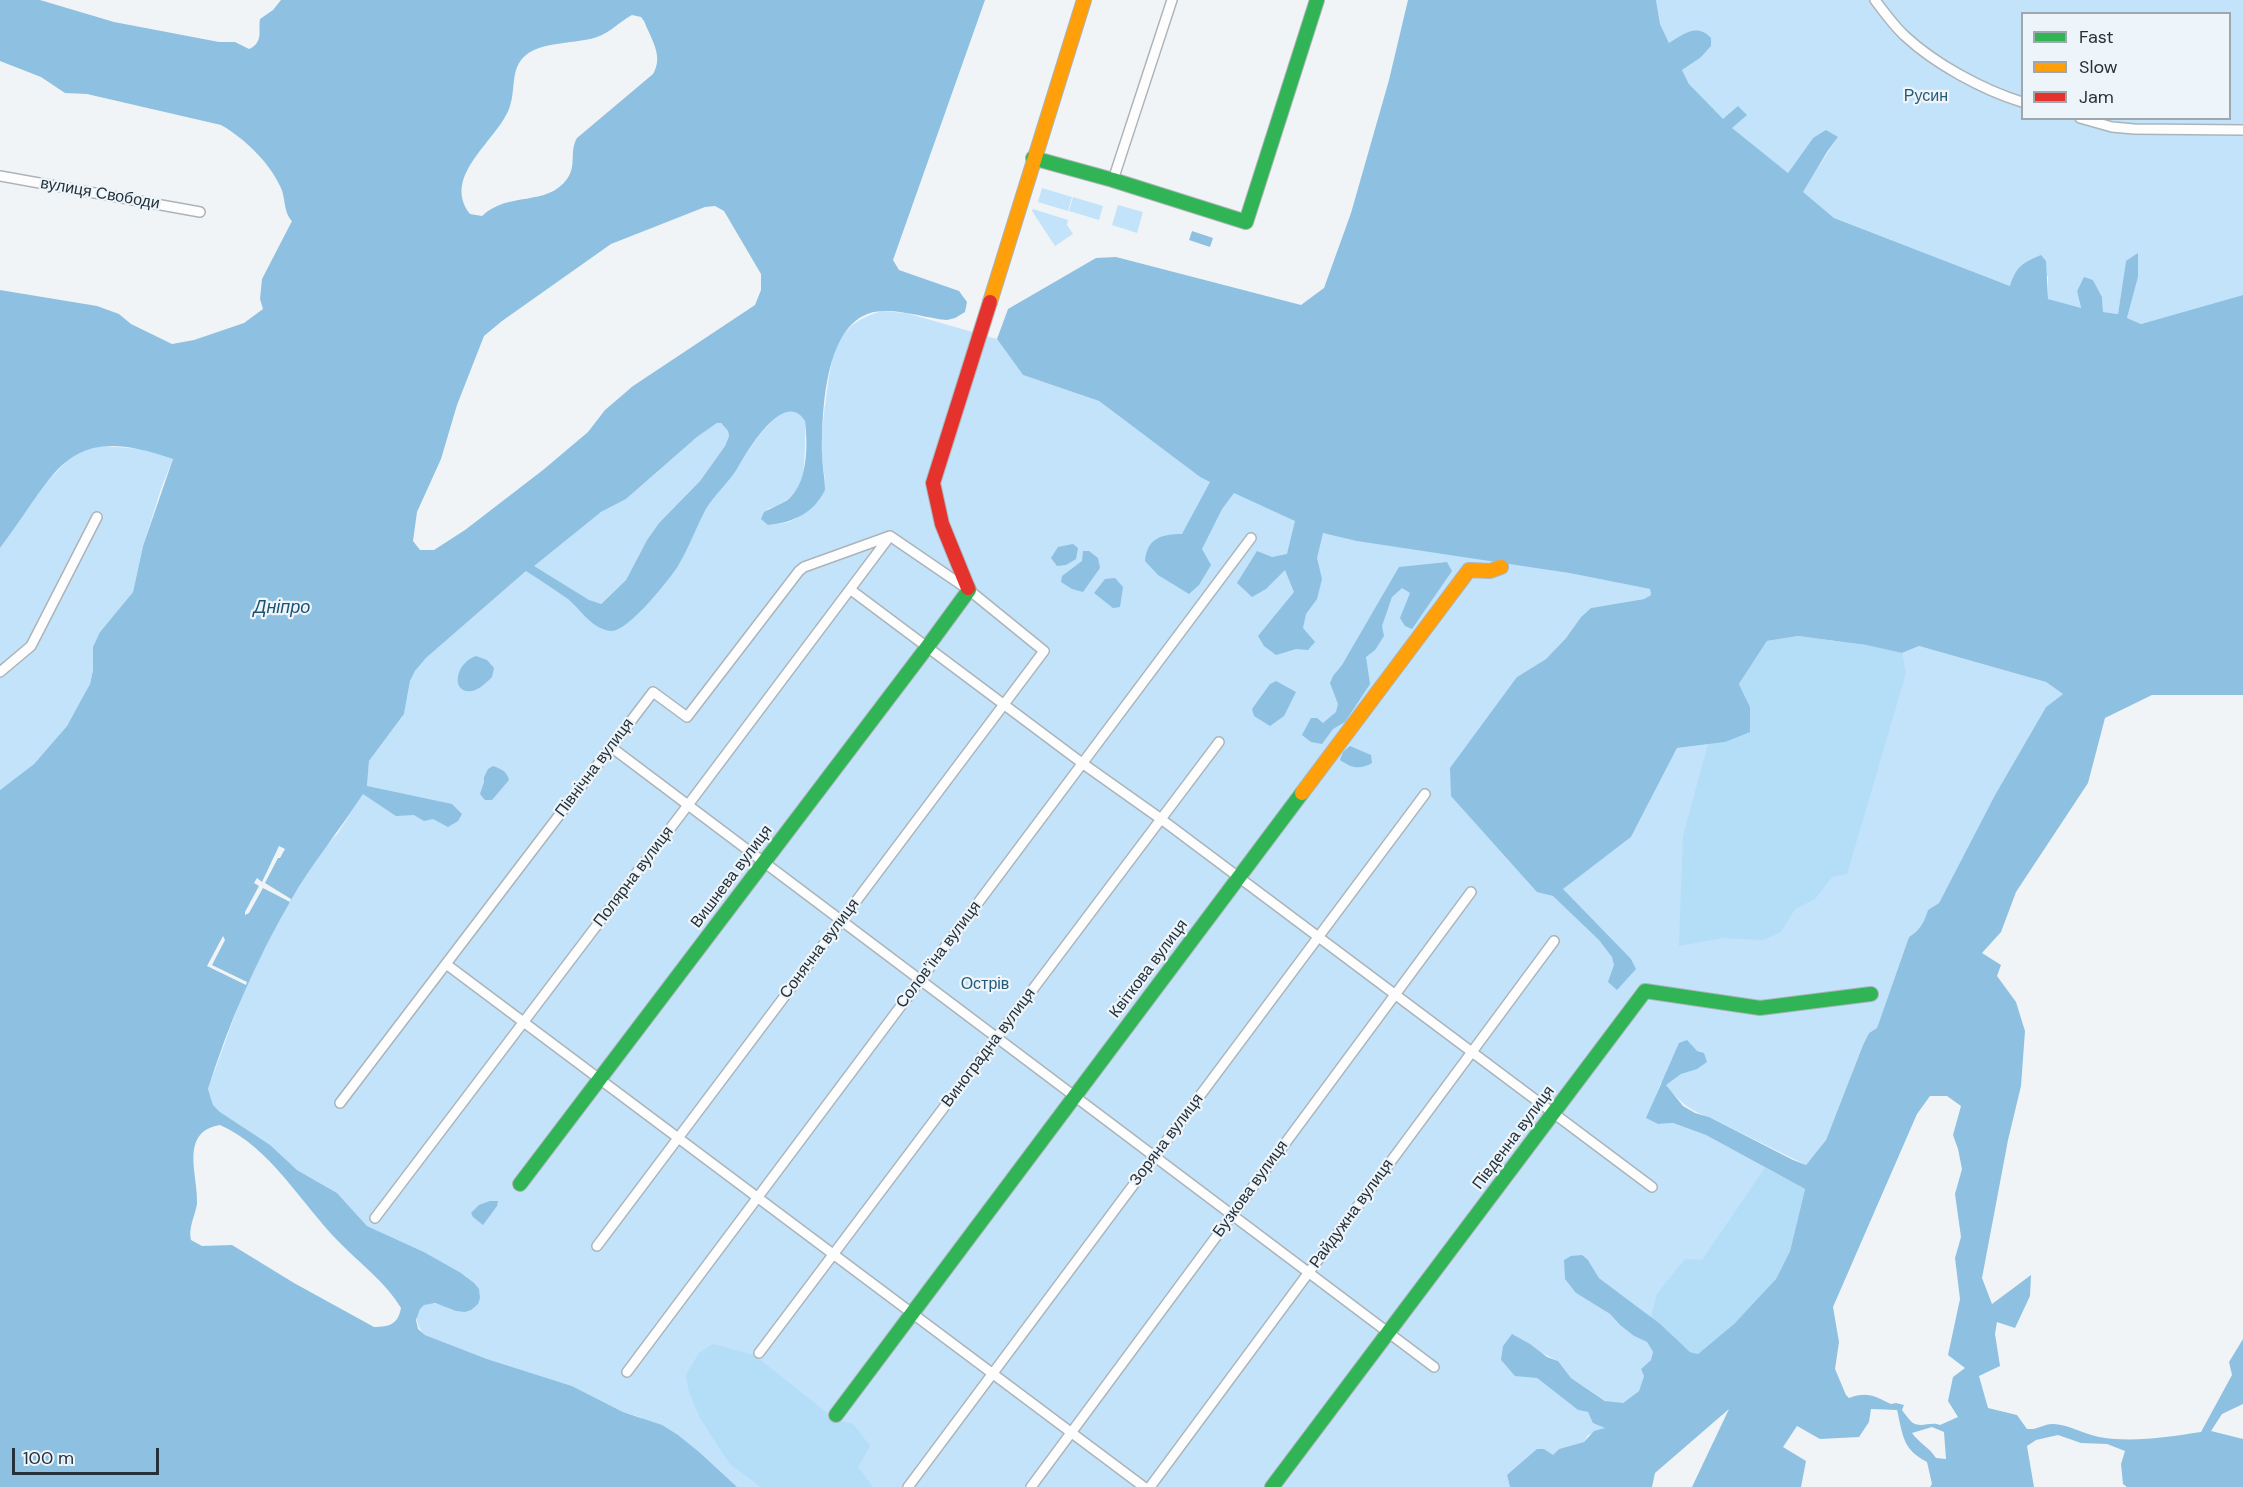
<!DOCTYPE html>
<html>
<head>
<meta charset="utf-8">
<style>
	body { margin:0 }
	#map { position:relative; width:2243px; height:1487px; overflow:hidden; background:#f1f4f7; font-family:"DM Sans",sans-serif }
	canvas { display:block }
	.legend { position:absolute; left:2021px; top:12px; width:210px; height:108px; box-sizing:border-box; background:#eef5fa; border:2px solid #9da7ad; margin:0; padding:8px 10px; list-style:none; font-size:18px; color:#24313a }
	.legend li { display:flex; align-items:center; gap:12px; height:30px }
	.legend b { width:30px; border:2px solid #9da7ad }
	.scale { position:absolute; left:12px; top:1448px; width:147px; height:27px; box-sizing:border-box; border:3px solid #24313a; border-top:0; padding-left:8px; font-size:18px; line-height:21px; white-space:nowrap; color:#24313a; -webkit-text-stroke:4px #eef5fa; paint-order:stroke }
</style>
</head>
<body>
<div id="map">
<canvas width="2243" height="1487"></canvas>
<ul class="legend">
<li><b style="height:8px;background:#30b455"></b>Fast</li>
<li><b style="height:8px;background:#ff9f0a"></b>Slow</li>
<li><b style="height:8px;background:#e5322d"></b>Jam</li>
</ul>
<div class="scale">100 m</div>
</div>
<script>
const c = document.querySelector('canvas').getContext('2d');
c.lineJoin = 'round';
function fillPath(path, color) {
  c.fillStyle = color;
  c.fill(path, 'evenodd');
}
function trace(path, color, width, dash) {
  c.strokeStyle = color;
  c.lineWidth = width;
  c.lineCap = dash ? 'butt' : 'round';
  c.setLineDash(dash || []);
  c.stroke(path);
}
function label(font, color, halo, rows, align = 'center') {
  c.font = font + ' "DM Sans",sans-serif';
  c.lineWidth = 4.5;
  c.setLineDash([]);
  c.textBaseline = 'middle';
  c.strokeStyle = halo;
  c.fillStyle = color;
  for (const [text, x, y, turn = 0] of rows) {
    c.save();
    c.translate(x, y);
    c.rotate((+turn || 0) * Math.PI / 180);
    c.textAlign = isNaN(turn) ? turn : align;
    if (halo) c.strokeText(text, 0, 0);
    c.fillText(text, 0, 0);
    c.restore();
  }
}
const green = new Path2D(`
	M1656,0H2243V295L2141,324L2127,318L2138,277L2126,261L2118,314L2103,312L2102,297L2093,280L2084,278L2077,291L2081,309L2048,299V276L2010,286L1834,218L1802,192L1838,137L1813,138L1788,173L1731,128L1739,107L1723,120L1689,84L1682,70L1700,58L1669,43L1660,24ZM2022,14H2230V118H2022Z
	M1042,188L1072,197L1068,211L1038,202Z
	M1073,197L1103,206L1099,220L1069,211Z
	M1118,205L1143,212L1137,233L1112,225Z
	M1033,209L1068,220L1067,225L1073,234L1055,246L1032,211Z
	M882,311L906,313L997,339L1023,375L1099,401L1200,477L1323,533L1569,573L1650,589L1651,595L1644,599L1591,608L1581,617L1566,638L1546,659L1517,677L1553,896L1631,837L1677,748L1725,742L1750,707L1866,645L1902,653L1919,646L2046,682L2063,694L2046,707L1995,795L1939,903L1928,910C1925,923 1920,930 1909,937L1877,1028L1869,1033L1863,1045L1826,1140L1806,1165L1709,1117C1682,1108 1680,1098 1661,1082L1647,1118L1658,1124L1673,1123L1706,1135L1805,1189C1794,1217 1791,1249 1777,1277C1761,1307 1722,1330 1698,1354L1679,1343L1659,1323L1599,1278L1588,1260L1576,1293L1610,1314L1620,1325L1634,1336L1647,1342L1653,1352L1651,1360L1641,1369L1644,1376L1639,1391L1623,1403H1616L1606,1401L1571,1378L1558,1361L1540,1352L1501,1360L1508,1368L1537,1378L1578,1410L1588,1412L1606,1428L1588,1435L1584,1442L1559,1449L1553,1456L1544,1449L1507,1475L1510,1487H737L640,1417L623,1412L572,1386L487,1359L425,1335C414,1325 412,1303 432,1303C440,1304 449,1308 456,1311L467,1277L424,1252L367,1226L337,1193L297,1170L269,1145L220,1112L213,1105L208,1089L247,982L291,899L322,851L338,833L367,787L369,761L404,714L410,681L415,671L426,658L533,565L601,512L626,499L697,437L717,423H721L728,431L729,436L725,446L700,481L659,523L647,540L626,580L594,610L616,630C641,614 660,592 676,568C689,549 695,525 708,506C716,493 727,482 736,470C746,455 784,386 805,421C806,429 805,436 805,445C804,479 804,497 767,509L768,525C775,524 784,524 791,521C800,517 821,501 824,491C827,481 822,465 822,455C821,433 824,412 827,391C833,349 837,324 882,311Z
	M102,446L144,449L173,459L162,486L143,546L133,592L100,632L90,684L80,702L67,726L34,764L0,790V548L42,487L67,461L83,450Z`);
const forest = new Path2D(`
	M1798,636L1866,645L1902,653L1906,673L1847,874L1832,877L1815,899L1795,909L1781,932L1763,940L1723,938L1679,946L1683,836L1708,744L1725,742L1750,707L1739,684L1767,641Z
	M1765,1168L1805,1189L1790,1251L1776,1279L1735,1323L1698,1354L1690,1352L1651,1317L1657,1294L1685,1259L1702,1260Z
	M713,1344L754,1355L836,1420L853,1424L870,1446L858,1467L873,1487H761L731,1465L718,1446L700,1418L689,1392L686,1375L699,1353Z`);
const water = new Path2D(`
	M0,0H40L114,22L219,42H235L249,49C264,42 258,31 260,19L273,10L281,0H985L893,260L899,270L959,291L967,302L965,312L955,318L947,320C926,318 904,310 883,311C824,312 822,412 822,453C822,466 825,478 825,490C814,513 792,523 768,525L761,519L764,512C771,508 779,505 786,501C808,486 808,445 805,421C784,387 746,453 737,469C728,483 715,494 706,509C696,527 689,548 678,566C669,580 628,632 611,631C592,629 581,610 568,599C554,589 540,580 526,571L426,658L415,671L410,681L404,714L369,761L367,786L452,804L462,814L458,821L448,827L433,819L424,821L414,815L396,816L363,794C340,830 312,863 291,900C256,961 229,1022 208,1089L213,1105L220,1112L270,1145L297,1170L337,1193L367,1226L424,1252L461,1273L474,1283L479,1289L480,1298L478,1304L471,1310L465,1312L456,1311L435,1303L424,1305L420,1309L416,1320L418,1329L425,1335L487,1359L572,1386L623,1412L662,1425L678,1435L699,1452L737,1487H0V790L34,764L67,726L80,702L90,684L93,670V647L100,632L133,592L143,546L173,459C64,420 57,474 0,548V290L97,306L119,314L131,324L172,344L194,340L244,323L263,309L260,299L262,279L292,221C283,212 286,197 280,186C269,162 244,138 221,125L87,94L65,93L41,77L0,61ZM632,15L641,17L644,21C651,39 664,56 653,74L577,138C569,151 577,166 567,179C547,207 508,191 482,216L470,214C440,175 500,139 510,106C516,88 510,68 526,55C543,41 577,44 597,37C611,32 619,22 632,15ZM715,206L724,211L761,274V290L755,305L633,386L605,410L588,432L543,470L465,530L434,550H420L413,541L417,512L441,459L457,405L484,336L502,321L611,244L705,207ZM717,423H721L728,431L729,436L725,446L700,481L659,523L647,540L626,580L601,604L589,600L534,566L601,512L626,499L697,437ZM220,1125C270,1147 301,1203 338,1241C359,1263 385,1281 401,1308C398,1324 390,1327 374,1327L294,1283L232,1245L202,1246L191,1240C188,1228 195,1216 197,1204C199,1177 178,1132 220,1125Z
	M1408,0H1656L1660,24L1669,43C1684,34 1697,23 1711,38V46L1700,58L1682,70L1689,84L1723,119L1738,106L1747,115L1732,128L1788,173L1813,138L1826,130L1838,137L1827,152L1803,192L1834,218L2010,286C2016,267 2022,263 2041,255L2046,261L2048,299L2081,308L2077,291L2084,277L2093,280L2102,297L2103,312L2118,314L2126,261L2138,253V277L2127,318L2141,324L2243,295V695H2152L2105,718L2088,783L2016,892L2001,932L1982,953L2001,965L1997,976L2016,1002L2025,1031L2021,1086L2008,1140L1982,1278L1992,1304L2031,1275L2030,1296L2015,1328L1997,1322L1995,1334L2000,1366L1979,1376L1988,1408L2017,1415L2027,1429C2038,1430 2045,1423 2054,1424C2070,1425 2083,1434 2099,1437C2133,1443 2167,1437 2201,1432L2232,1375L2229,1362L2243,1339V1404L2222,1414L2211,1431L2243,1439V1487H2127L2123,1484L2121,1464L2125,1451L2107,1444L2081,1443L2058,1435L2036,1440L2027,1446L2034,1487H1930L1932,1484L1927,1462C1902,1449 1903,1435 1897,1410L1871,1409L1869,1422L1859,1437L1820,1439L1797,1426L1783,1447L1806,1461L1801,1487H1692L1729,1409L1655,1473L1652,1487H1510L1507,1475L1537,1449H1544L1553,1455L1559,1449L1584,1442L1594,1431L1605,1428L1593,1423L1588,1412L1578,1410L1537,1378L1515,1376L1501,1360L1503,1346L1512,1334L1530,1344L1547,1357L1558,1361L1571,1378L1605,1401L1623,1403L1639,1391L1644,1376L1641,1369L1651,1360L1653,1352L1647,1342L1634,1336L1620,1325L1610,1314L1576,1293L1565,1279L1564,1260L1571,1256L1582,1255L1588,1260L1599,1278L1659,1323L1690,1352L1698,1354L1735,1323L1776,1279L1790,1251L1805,1189L1706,1135L1673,1123L1658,1124L1646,1118L1679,1043L1687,1040L1697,1051L1704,1053L1707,1062L1697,1069L1681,1074L1666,1085L1683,1106L1695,1113L1709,1117L1793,1160L1806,1165L1826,1140L1863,1045L1869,1033L1877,1028L1909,937C1920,930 1924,923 1928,910L1939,903L1995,795L2046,707L2063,694L2046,682L1919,646L1902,653L1866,645L1798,636L1767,641L1739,684L1750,707V732L1725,742L1677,748L1631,837L1563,889L1631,959L1636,969L1617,990L1608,982L1614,965L1612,957L1599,940L1553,896L1537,892L1451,796L1450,768L1517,677L1546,659L1566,638L1581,617L1591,608L1644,599L1651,595L1650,589L1569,573L1357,541L1323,533L1317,558L1322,579L1317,599L1306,614L1303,628L1315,642L1308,650L1296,649L1276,655L1264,646L1258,636L1294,592L1285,570L1266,589L1252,597L1237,583L1257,551L1272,557L1287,554L1295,521L1234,493L1222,509L1202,549L1211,565L1199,585L1189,594L1158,575L1145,561C1147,538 1162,534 1182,534L1210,482L1200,477L1099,401L1023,375L997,339L1008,309L1096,258L1116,257L1301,305L1324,288L1351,213L1389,80ZM1930,1096H1947L1961,1106L1953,1135L1958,1149L1962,1169L1955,1194L1961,1237L1955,1258L1960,1299L1948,1355L1965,1368L1953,1377L1948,1401L1958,1417L1940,1425C1931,1421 1922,1428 1913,1423C1910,1421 1905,1414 1902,1410L1904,1405L1896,1403L1891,1404C1875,1396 1867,1391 1849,1398L1846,1395L1835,1369L1839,1342L1833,1307L1917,1114ZM1932,1427L1944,1432L1946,1459L1936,1458C1929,1447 1919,1443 1912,1433Z
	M1192,231L1213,238L1210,247L1189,240Z
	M1073,544L1078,548L1076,559L1066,565L1057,566L1051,558L1058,547Z
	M1083,551H1089L1098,558L1100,568L1083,592L1072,589L1061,582L1062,576L1082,561Z
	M1447,562L1452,571L1412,629L1405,626L1400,618L1410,593L1402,588L1392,597L1382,626L1384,636L1375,650L1366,657L1370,684L1345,722L1333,729L1322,744L1311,742L1302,735L1311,718H1317L1323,723L1336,712L1338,704L1330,683L1333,676L1342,665L1399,567Z
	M1115,578L1123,587L1120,607L1113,608L1094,593L1105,579Z
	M476,656L487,660L494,668L492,677C487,682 479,690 472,691C450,694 455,663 476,656Z
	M1276,681L1296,692L1284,716L1270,726L1254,716L1252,709L1270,684Z
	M1350,746L1371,755L1372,763C1359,770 1352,768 1340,760L1343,752Z
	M493,766C501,769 507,771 509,780L492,800H485L480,794L484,782V777L488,769Z
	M490,1201H498L497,1206L483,1225L473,1217L471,1213L479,1205Z`);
const pier = new Path2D(`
	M279,846L285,849L280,858H278L265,883L291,899L290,902L263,888L249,913L245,915V912L259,886L254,883L257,878L262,882Z
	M223,936L225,940L212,965L247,982L246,985L207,966Z`);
const street = new Path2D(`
	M1875,0C1884,12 1894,26 1905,36C1935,64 1983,90 2022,102
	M2080,118L2112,127L2134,129L2243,130
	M0,176L200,212
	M1113,180L1172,0
	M851,590L1082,763L1161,819L1652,1187
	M0,672L31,646L97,517
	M611,747L1434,1367
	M446,964L1144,1487
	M340,1103L653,692L687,717L799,571L804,567L890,536
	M375,1218L688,805L890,536
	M597,1246L1044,651L969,590L890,536
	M759,1353L1219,742
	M627,1372L1251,538
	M908,1487L1425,794
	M1031,1487L1471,892
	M1150,1487L1554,941`);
const fast = new Path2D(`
	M1033,158L1113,180L1246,222L1317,0
	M520,1184L928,646L969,590L968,588
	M836,1415L1302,793
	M1272,1487L1645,991L1760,1008L1871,994`);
const slow = new Path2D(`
	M990,302L1084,0
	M1302,793L1469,570L1490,571L1501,567`);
const jam = new Path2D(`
	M968,588L942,524L933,483L990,302`);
const parkNames = [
	["Русин",1926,97],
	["Острів",985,985]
];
const streetNames = [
	["вулиця Свободи",100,194,10],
	["Північна вулиця",595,768,-53],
	["Полярна вулиця",634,877,-53],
	["Вишнева вулиця",732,877,-53],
	["Сонячна вулиця",820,949,-53],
	["Соловʼїна вулиця",939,955,-53],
	["Квіткова вулиця",1149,969,-53],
	["Виноградна вулиця",989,1048,-53],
	["Південна вулиця",1514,1138,-53],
	["Зоряна вулиця",1167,1140,-53],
	["Бузкова вулиця",1251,1189,-54],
	["Райдужна вулиця",1352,1214,-54]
];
const waterNames = [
	["Дніпро",282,608]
];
fillPath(green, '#c2e3fa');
fillPath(forest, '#b4ddf8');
fillPath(water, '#8ec0e1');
fillPath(pier, '#f1f4f7');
trace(street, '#acb4b9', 12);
trace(fast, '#acb4b9', 16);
trace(slow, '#acb4b9', 16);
trace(jam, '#acb4b9', 16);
trace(street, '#fdfdfe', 9);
trace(fast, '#30b455', 14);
trace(slow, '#ff9f0a', 14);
trace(jam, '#e5322d', 14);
label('16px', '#255a79', '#eef5fa', parkNames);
label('16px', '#24313a', '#eef5fa', streetNames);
label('italic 18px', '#1d5372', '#eef5fa', waterNames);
</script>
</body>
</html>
